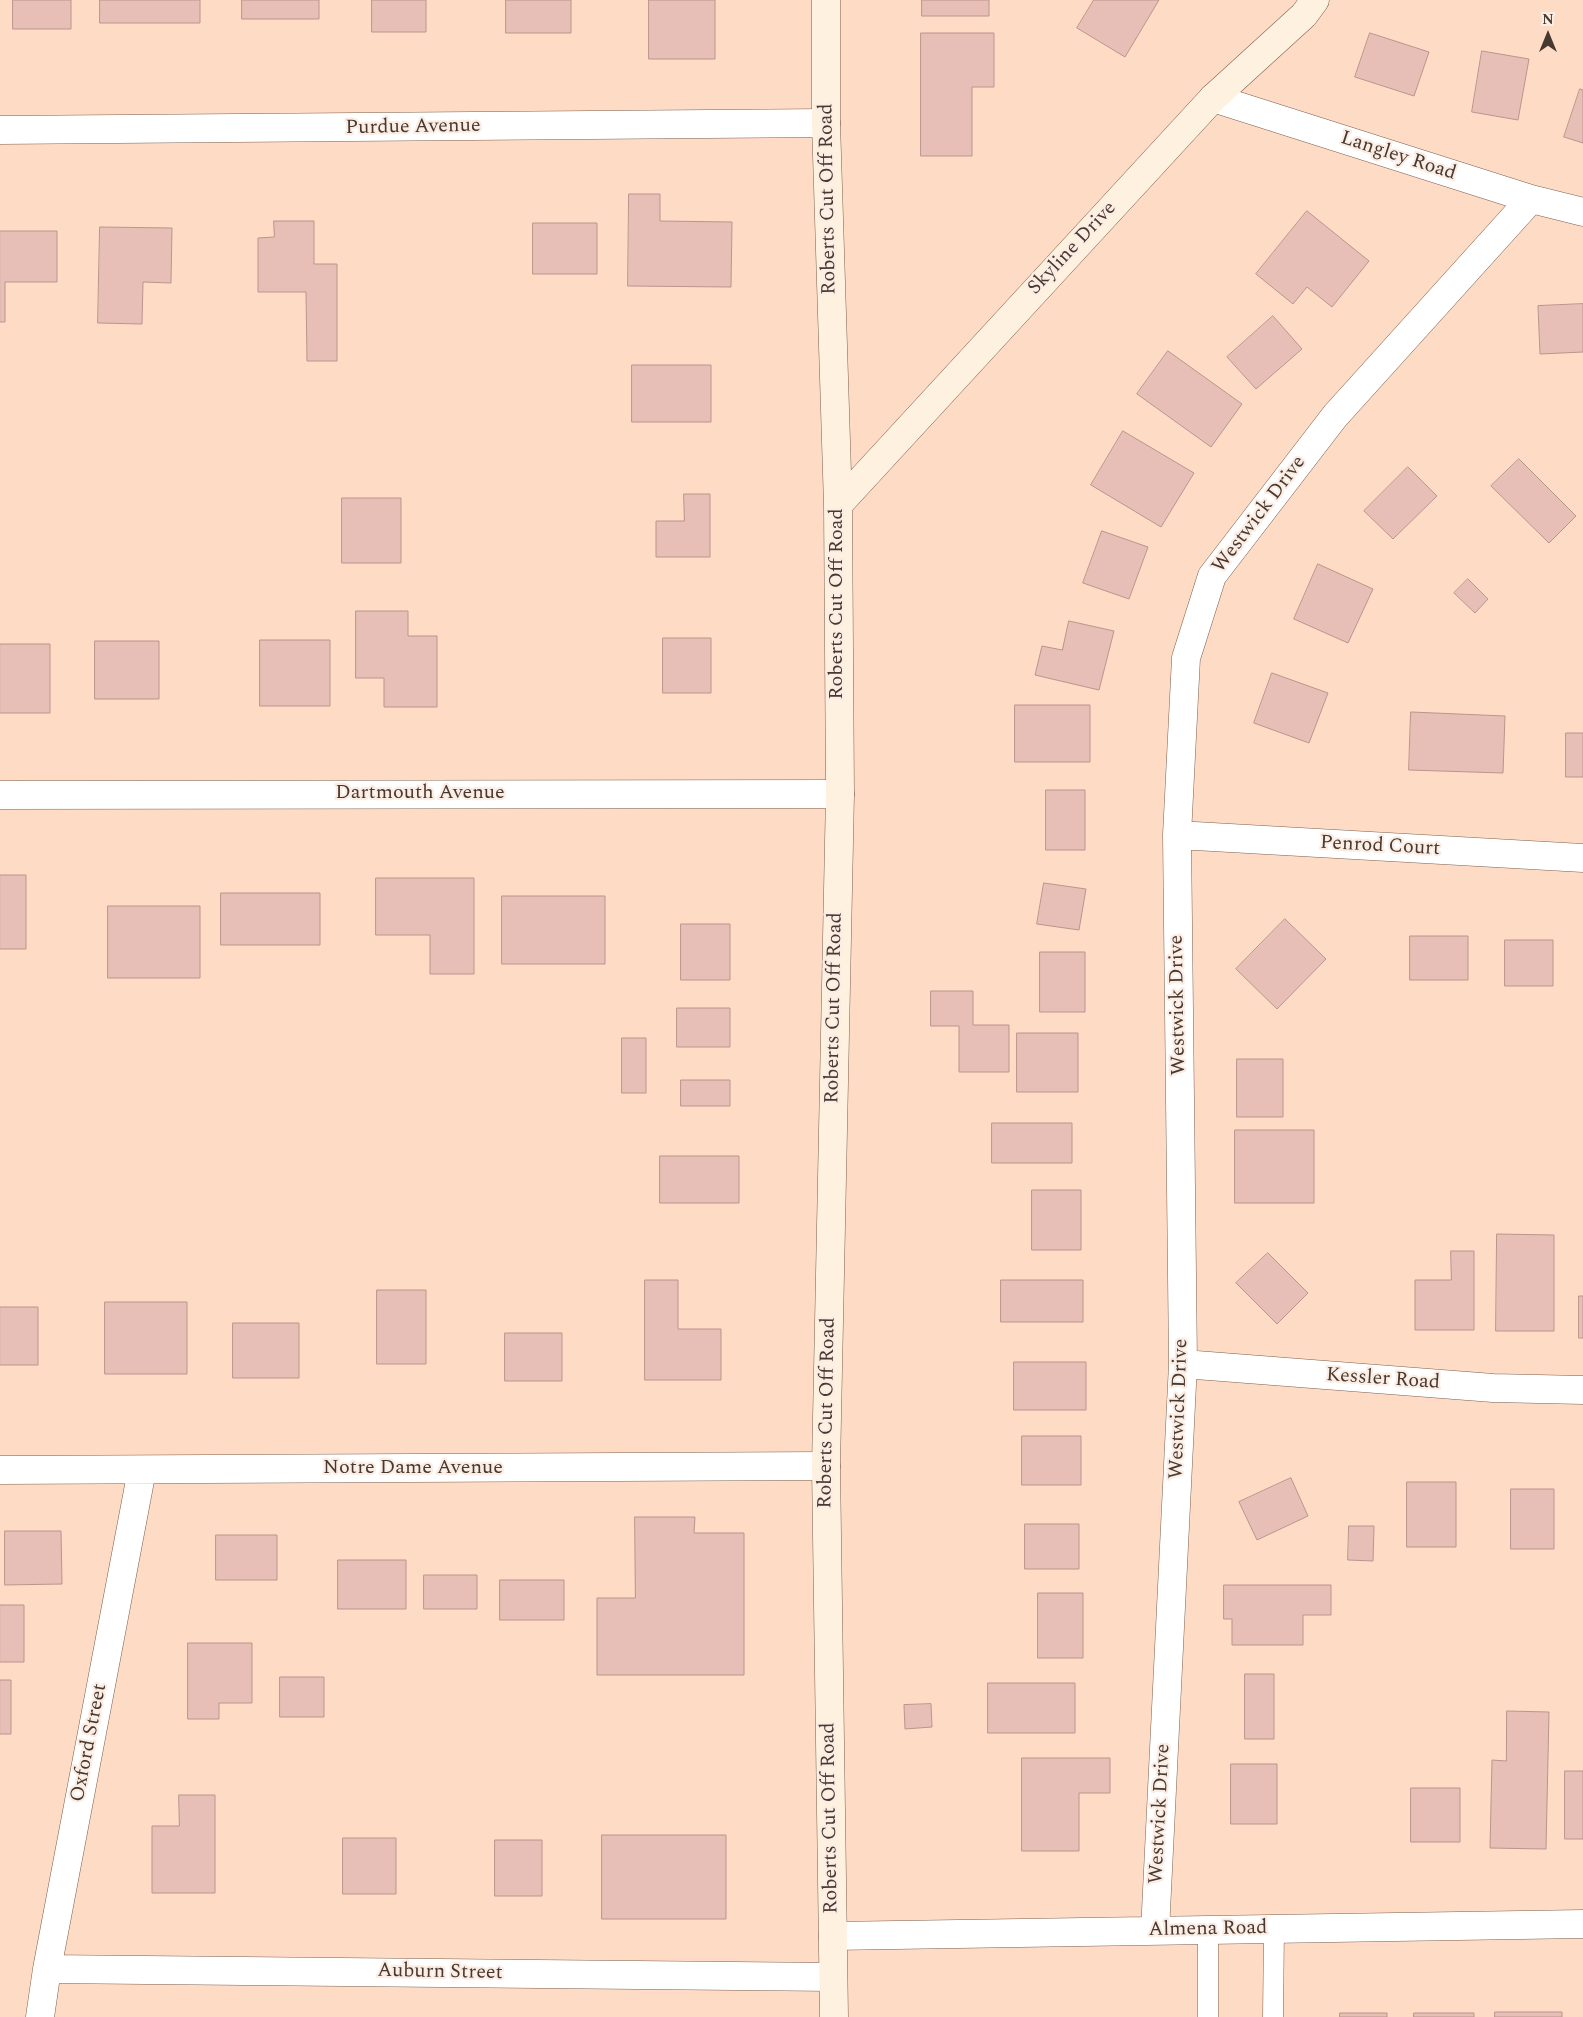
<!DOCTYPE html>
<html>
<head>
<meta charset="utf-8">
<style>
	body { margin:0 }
	#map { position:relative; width:1583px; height:2017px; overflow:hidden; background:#fedbc5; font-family:Spectral,serif }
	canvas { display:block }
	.north { position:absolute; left:1523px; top:10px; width:50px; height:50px; -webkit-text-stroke:4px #fbede4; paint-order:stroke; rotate:0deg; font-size:14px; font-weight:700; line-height:20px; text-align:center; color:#473930 }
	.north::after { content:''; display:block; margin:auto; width:18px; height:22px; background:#473930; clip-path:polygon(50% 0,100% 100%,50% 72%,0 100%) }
</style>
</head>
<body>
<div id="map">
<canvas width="1583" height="2017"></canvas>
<div class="north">N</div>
</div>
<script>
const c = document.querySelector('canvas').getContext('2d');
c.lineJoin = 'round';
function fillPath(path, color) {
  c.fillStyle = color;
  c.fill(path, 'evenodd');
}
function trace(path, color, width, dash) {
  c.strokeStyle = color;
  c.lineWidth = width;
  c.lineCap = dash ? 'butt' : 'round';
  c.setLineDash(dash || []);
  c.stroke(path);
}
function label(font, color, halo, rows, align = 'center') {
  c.font = font + ' Spectral,serif';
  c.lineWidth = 4.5;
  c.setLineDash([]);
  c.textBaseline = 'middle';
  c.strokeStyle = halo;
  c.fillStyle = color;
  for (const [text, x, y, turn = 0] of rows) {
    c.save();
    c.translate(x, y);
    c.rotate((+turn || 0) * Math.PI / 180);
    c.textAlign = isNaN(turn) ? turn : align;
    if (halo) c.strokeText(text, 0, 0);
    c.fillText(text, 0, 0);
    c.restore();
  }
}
const building = new Path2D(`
	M13,0H71V29H13Z
	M100,0H200V23H100Z
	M242,0H319V19H242Z
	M372,0H426V32H372Z
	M506,0H571V33H506Z
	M649,0H715V59H649Z
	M922,0H989V16H922Z
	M1094,0H1159L1125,57L1077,28Z
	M921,33H994V87H972V156H921Z
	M1370,33L1429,52L1414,96L1355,77Z
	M1482,51L1529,59L1518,120L1472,112Z
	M1580,89L1583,90V143L1564,137Z
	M629,194H660V221L732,222L731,287L628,286Z
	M1307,211L1369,261L1332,307L1307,287L1293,304L1256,274Z
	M274,221H314V264H337V361H307L306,292H258V238L274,237Z
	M533,223H597V274H533Z
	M100,227L172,228L171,283L143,282L142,324L98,323Z
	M0,231H57V282H5V322H0Z
	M1583,304V352L1540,354L1538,306Z
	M1273,316L1302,349L1256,389L1227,357Z
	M1168,351L1242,404L1211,447L1137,394Z
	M632,365H711V422H632Z
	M1123,431L1194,473L1161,527L1091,485Z
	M1519,459L1576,516L1549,543L1491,486Z
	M1408,467L1437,496L1393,539L1364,511Z
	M684,494H710V557H656V521H684Z
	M342,498H401V563H342Z
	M1102,531L1148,547L1129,599L1083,583Z
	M1318,564L1373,589L1348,643L1294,619Z
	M1468,579L1488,599L1475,613L1454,593Z
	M356,611H408V636H437V707H384V678H356Z
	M1069,621L1114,631L1099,690L1035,675L1042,646L1062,650Z
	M663,638H711V693H663Z
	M260,640H330V706H260Z
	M95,641H159V699H95Z
	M0,644H50V713H0Z
	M1272,673L1328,693L1309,743L1254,723Z
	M1015,705H1090V762H1015Z
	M1411,712L1505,716L1503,773L1409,770Z
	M1566,733H1583V777H1566Z
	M1046,790H1085V850H1046Z
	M0,875H26V949H0Z
	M376,878H474V974H430V935H376Z
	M1044,883L1086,889L1079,930L1037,924Z
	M221,893H320V945H221Z
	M502,896H605V964H502Z
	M108,906H200V978H108Z
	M1285,919L1326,959L1277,1009L1236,969Z
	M681,924H730V980H681Z
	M1410,936H1468V980H1410Z
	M1505,940H1553V986H1505Z
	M1040,952H1085V1012H1040Z
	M931,991H973V1025H1009V1072H959V1026H931Z
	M677,1008H730V1047H677Z
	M1017,1033H1078V1092H1017Z
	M622,1038H646V1093H622Z
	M1237,1059H1283V1117H1237Z
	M681,1080H730V1106H681Z
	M992,1123H1072V1163H992Z
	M1235,1130H1314V1203H1235Z
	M660,1156H739V1203H660Z
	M1032,1190H1081V1250H1032Z
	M1497,1234L1554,1235V1331H1496Z
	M1451,1251H1474V1330H1415V1280H1451Z
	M1268,1253L1308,1293L1277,1324L1236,1283Z
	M645,1280H678V1329H721V1380H645Z
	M1001,1280H1083V1322H1001Z
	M377,1290H426V1364H377Z
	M1579,1296H1583V1338H1579Z
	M105,1302H187V1374H105Z
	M0,1307H38V1365H0Z
	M233,1323H299V1378H233Z
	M505,1333H562V1381H505Z
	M1014,1362H1086V1410H1014Z
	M1022,1436H1081V1485H1022Z
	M1291,1478L1308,1516L1257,1540L1239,1502Z
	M1407,1482H1456V1547H1407Z
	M1511,1489H1554V1549H1511Z
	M635,1517H695L694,1533H744V1675H597V1598H635Z
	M1025,1524H1079V1569H1025Z
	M1349,1526H1374L1373,1561L1348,1560Z
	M5,1531H61L62,1584L5,1585Z
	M216,1535H277V1580H216Z
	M338,1560H406V1609H338Z
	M424,1575H477V1609H424Z
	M500,1580H564V1620H500Z
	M1224,1585H1331V1615H1303V1645H1232V1619H1224Z
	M1038,1593H1083V1658H1038Z
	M0,1605H24V1662H0Z
	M188,1643H252V1703H219V1719H188Z
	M1245,1674H1274V1739H1245Z
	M280,1677H324V1717H280Z
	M0,1680H11V1734H0Z
	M988,1683H1075V1733H988Z
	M931,1704L932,1727L905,1729L904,1705Z
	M1507,1711L1549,1712L1546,1849L1490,1848L1492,1760L1506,1761Z
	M1022,1758H1110V1793H1079V1851H1022Z
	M1231,1764H1277V1824H1231Z
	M1565,1771H1583V1839H1565Z
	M1411,1788H1460V1842H1411Z
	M179,1795H215V1893H152V1826H179Z
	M602,1835H726V1919H602Z
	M343,1838H396V1894H343Z
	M495,1840H542V1896H495Z
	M1495,2012H1562V2017H1495Z
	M1340,2013H1387V2017H1340Z
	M1414,2013H1474V2017H1414Z`);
const lane = new Path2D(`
	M1208,1930V2017
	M1273,2017L1274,1929`);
const street = new Path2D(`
	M1213,98L1531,199L1583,212
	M0,130L826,123
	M0,795L840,794
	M1177,835L1583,858
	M1183,1364L1493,1388L1583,1390
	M0,1470L826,1466
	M1155,1931L1183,1364L1177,835L1186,658L1212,576L1335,416L1531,199
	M833,1936L1583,1924
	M47,1969L833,1977
	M40,2017L47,1969L142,1470`);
const secondary = new Path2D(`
	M826,0V123L838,505L840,794L826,1466L834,2017
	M838,505L1213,98L1304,15L1315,0`);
const streetNames = [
	["Purdue Avenue",413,128,-1],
	["Langley Road",1398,157,18],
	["Roberts Cut Off Road",829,199,-91],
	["Skyline Drive",1073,249,-47],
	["Westwick Drive",1260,515,-53],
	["Roberts Cut Off Road",838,604,-90],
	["Dartmouth Avenue",420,794],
	["Penrod Court",1380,847,3],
	["Westwick Drive",1179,1005,-91],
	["Roberts Cut Off Road",835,1008,-89],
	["Kessler Road",1383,1380,4],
	["Westwick Drive",1180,1409,-88],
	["Roberts Cut Off Road",828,1413,-89],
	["Notre Dame Avenue",413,1469],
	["Oxford Street",90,1743,-79],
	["Westwick Drive",1161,1814,-87],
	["Roberts Cut Off Road",831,1818,-91],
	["Almena Road",1208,1930,-1],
	["Auburn Street",440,1973,1]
];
fillPath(building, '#e8bfb6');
trace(building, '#bb948c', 1);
trace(lane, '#7e604d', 21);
trace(street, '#7e604d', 29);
trace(secondary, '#7e604d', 29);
trace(lane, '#fff', 20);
trace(street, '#fff', 28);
trace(secondary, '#fef1df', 28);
label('20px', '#473930', '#fbede4', streetNames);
</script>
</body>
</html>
